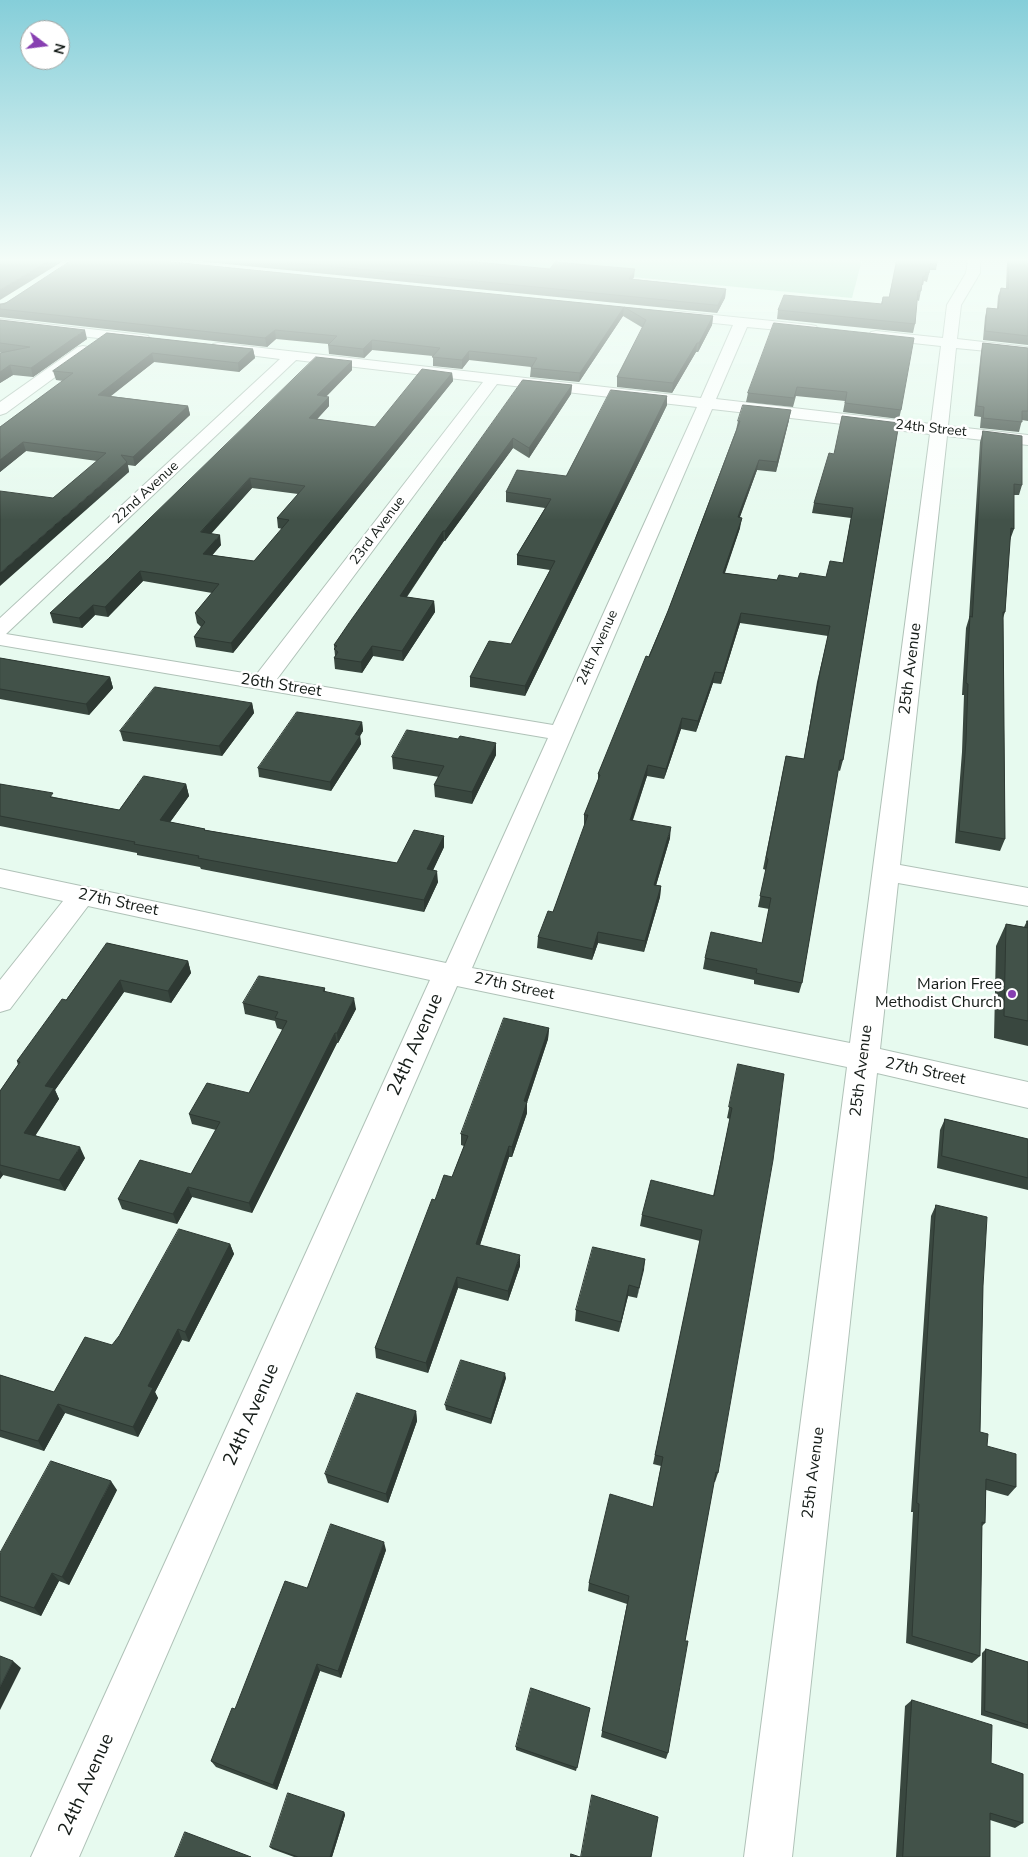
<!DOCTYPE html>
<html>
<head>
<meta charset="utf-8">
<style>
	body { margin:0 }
	#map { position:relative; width:1028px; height:1857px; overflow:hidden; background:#e7faef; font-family:"Nunito Sans",sans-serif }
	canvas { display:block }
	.north { position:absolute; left:20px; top:20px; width:50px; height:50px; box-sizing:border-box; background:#fff; border:1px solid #a1a4a2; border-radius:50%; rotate:105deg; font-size:14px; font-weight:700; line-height:20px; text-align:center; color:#141b17 }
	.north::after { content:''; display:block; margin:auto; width:18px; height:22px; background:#873fb1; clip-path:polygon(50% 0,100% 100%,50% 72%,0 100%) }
</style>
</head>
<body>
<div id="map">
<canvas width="1028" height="1857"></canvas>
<div class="north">N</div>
</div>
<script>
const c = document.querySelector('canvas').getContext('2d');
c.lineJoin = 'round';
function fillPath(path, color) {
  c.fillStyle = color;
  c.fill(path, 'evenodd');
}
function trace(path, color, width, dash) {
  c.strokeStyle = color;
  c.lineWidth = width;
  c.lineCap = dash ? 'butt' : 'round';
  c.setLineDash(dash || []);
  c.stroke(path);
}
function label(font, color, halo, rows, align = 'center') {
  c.font = font + ' "Nunito Sans",sans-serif';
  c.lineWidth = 5;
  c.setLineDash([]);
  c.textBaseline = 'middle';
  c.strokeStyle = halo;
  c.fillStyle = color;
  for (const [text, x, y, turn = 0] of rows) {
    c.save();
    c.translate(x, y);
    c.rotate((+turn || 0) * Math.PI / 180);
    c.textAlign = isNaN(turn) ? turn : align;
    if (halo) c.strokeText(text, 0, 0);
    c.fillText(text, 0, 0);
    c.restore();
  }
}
const green = new Path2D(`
	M452,260H862L852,298Z`);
const minor = new Path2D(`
	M968,260H980V273L961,305L957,339L1028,347V355L956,348L948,426L1028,435V445L947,436L900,865L1028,888V906L898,883L880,1049L1028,1082V1108L877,1073L792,1857H744L847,1067L457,986L79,1857H31L430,980L88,906L10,1009L0,1012V980L63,901L0,887V869L446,963L548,738L0,645V618L280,359L218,351L213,350L211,347L213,344L218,343L701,398L733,325L675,319L670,318L668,315L670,312L675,311L811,325L816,326L818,329L816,332L811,333L747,327L716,399L931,424L941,346L876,339L871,338L869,335L871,332L876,331L943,338L947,305L966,273ZM296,360L483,382L256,675L6,634ZM497,384L697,407L553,725L277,679ZM712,409L930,434L850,1043L472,968Z
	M0,319L143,335L148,336L150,339L148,342L143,343L0,327Z
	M83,346L88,347L90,350L88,353L6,413L0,415V402L78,347Z`);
const wall = new Path2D(`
	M152,260L713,316L712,325L698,352H696L672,393L617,387V377L643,328L623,316L579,382L530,377L531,367L469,360L462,369L433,366V356L372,350L364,358L329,354L328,344L276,339L267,347L0,317V304Z
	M186,260H455L634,277L633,279L726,289L725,298L717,313Z
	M897,260H938L936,270H930L927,282L924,281L923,285H922L919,301L917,300L915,324L913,333L777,319L778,310L881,304L883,297H889Z
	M1007,260H1028V345L983,340L985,317L987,308L997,309L998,296L1001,288H1006Z
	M0,320L87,339L33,377L13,375L0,383V353L2,352H0Z
	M774,323L901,410L899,419L843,412L845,401L796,396L793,407L746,402L748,393Z
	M107,333L253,349L255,358L239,372L154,362L110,396L188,406L190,415L135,466L128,465L129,472L53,498L97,461L26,451L0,472V427L63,381L56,380L53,371Z
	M983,343L1028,348V421L1022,420L1019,432L980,428L981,417L974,416L981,352Z
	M352,361V370L326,397H329V406L317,419L375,427L452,373L453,381L233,653L196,647L194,637L201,627L197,623L195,613L212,593L143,581L108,617L95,615L82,628L53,623L50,613ZM252,488L298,494L277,518L278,528L282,529L254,561L212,555L221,545L211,534Z
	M523,380L572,385L571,394L529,458L513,448L445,541H444L407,597L434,601L435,612L403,661L373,656L362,673L335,669L334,658L335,656L334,645Z
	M667,396V405L525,696L470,687V677L511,644L550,570L517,565V555L545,508L506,502V492L566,476Z
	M789,420L776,472L757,470L740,517V528L725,573L777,580L826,577L843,563L851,518L812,513L814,503L834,454L899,423L843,760L840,771L838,770L802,983L799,993L754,984V980L703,969L705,958L762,943L769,909L758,907L766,870L763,869L786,756L804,759L817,682L828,636L740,623L721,684L713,683L696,732L681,729L664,779L647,776L633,820L670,838L656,885L661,886L660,897L644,952L598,943L592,960L537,948L538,937L553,912L585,826L584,825V815L598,781V774L668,611L736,430L738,421Z
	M983,431L1022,485L1019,495H1014V529L1010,540L1005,612L1003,618L1005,839L1000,851L955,843L962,752L964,695H962L966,628L969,618L980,442Z
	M0,658L110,677L113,688L89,715L0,699Z
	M252,703L254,713L222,756L123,741L120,731Z
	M362,722L363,731L360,736L361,744L331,791L259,777L258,768Z
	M496,755L472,804L435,797L434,785L439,777L393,769L392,757Z
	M0,784L54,797L119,810L186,784L189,796L170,822L205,829V830L397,863L444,836V847L433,870L438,882L424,912L201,869L200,867L137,855V853L0,826Z
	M1027,921H1028V1046L994,1038L996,946L1006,924L1024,927Z
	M107,943L188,961L191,973L171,1003L124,992L55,1090L59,1099L35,1135L85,1158L65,1191L3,1175L0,1179V1091L18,1065L17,1061L66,1000Z
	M325,988V992L356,1009L338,1043H337L252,1213L192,1197L177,1224L122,1209L118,1199L191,1174L216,1130L192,1124L189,1114L249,1093L283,1030L277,1028L275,1021L245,1014L243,1003Z
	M549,1028L548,1039L527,1102V1113L512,1157H509L480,1245L520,1266L508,1301L458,1288L428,1373L376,1358L375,1348L435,1200L452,1177L464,1146L461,1145V1134Z
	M738,1064L718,1473L715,1482H714L685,1641L668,1753L666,1759L601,1737L627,1604L588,1591L589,1583L653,1507L661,1466L653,1464L700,1241L640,1226L642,1215L713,1196L730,1119L727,1118Z
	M945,1119L1028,1139V1190L937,1168L940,1130Z
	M936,1205L983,1286L980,1432L987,1446L1016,1487L1008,1496L986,1490L985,1523L982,1526L980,1656L972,1663L906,1643L913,1512H911L931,1216Z
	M230,1244L234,1254L189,1342L182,1340L155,1392L158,1398L138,1437L65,1413L44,1451L0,1437V1375L54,1392L112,1345Z
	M645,1259L637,1298L628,1296L619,1332L575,1321L576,1310Z
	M506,1378L491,1424L446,1410L445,1405Z
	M416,1411L417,1421L388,1503L328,1483L325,1474Z
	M117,1490L69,1585L59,1581L41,1616L0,1601V1553Z
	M386,1550L341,1678L320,1671L277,1790L216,1767L211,1761L235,1709L307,1588Z
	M986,1649L1028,1662V1729L981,1715L982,1653Z
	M912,1700L991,1763L1023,1823L1015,1828L990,1820V1857H896L905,1706Z
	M590,1708L576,1771L516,1750V1747Z
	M344,1812L345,1815L332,1857H294L272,1849L270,1847Z`);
const shadedWall = new Path2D(`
	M50,260H65L0,300V290Z
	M635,269L634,277L628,287L629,279Z
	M726,289L725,298L717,313L718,305Z
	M624,307L623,316L579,382L580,373Z
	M713,316L712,325L698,352L699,343Z
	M85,330L87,339L33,377L31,368Z
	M275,330L276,339L267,347L265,338Z
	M372,340V350L364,358L363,349Z
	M697,343L696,352L672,393L673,383Z
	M253,349L255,358L239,372L238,363Z
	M469,351V360L462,369V360Z
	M152,353L154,362L101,404L98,395Z
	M352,361V370L318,404L317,395Z
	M10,365L13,375L0,383V372Z
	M452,373L453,381L233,653L231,643Z
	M572,385L571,394L529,458V448Z
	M667,396V405L525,696V686Z
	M329,397V406L310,427L309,418Z
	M188,406L190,415L135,466L133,457Z
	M791,410L789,420L776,472L777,462Z
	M513,438V448L445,541V531Z
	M23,442L26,451L0,472V460Z
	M759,460L757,470L736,527L738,517Z
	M127,462L129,472L0,586V573Z
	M250,478L252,488L203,542L201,532Z
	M742,518L740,528L721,583L723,573Z
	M443,531L444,541L400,606V596Z
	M220,535L221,545L205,564L203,554Z
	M140,571L143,581L108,617L105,607Z
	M434,601L435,612L403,661L402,651Z
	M93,605L95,615L82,628L79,618Z
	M741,613L740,623L721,684L723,673Z
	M372,646L373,656L362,673L361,662Z
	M715,672L713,683L696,732L698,721Z
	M110,677L113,688L89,715L86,704Z
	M252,703L254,713L222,756L219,746Z
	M682,718L681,729L664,779L666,769Z
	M362,722L363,731L360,736L361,744L331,791L330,782Z
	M496,743V755L472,804V792Z
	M648,765L647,776L629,830L630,820Z
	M186,784L189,796L163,832L160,820Z
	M671,827L670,838L653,896L654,885Z
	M444,836V847L428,881L427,869Z
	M437,871L438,882L424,912V900Z
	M661,886L660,897L644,952L645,941Z
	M598,932V943L592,960L593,949Z
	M188,961L191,973L171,1003L168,991Z
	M120,980L124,992L55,1090L59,1099L30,1144L24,1133L45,1086Z
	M354,998L356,1009L338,1043L337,1033Z
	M549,1028L548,1039L524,1112V1101Z
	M335,1033L337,1043L252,1213L249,1203Z
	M527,1102V1113L512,1157V1147Z
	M509,1146V1157L477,1254L476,1244Z
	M80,1147L85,1158L65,1191L59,1180Z
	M0,1170L3,1175L0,1179Z
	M188,1187L192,1197L177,1224L173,1214Z
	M230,1244L234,1254L189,1342L185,1332Z
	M520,1255V1266L508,1301V1291Z
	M645,1259L644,1270L637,1298L639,1288Z
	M457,1277L458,1288L428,1373L426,1363Z
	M629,1285L628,1296L619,1332L621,1322Z
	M178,1329L182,1340L155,1392L158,1398L138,1437L133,1427L148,1386Z
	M505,1373L506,1378L491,1424V1419Z
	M58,1404L65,1413L44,1451L38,1441Z
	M416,1411L417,1421L388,1503L386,1494Z
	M111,1481L117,1490L69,1585L62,1577Z
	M384,1542L386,1550L341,1678L338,1671Z
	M52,1573L59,1581L41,1616L34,1608Z
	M13,1661L21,1668L0,1710V1687Z
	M317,1664L320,1671L277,1790L273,1785Z
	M344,1812L345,1815L332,1857H330Z`);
const building = new Path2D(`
	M0,260H50L0,290Z
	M72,260H152L713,316L699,343H697L673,383L617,377L646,320L624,307L580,373L531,368L537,358L469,351L462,360L432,357L440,348L372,340L363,349L328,345L337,336L275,330L265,338L0,309V304H4Z
	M268,260H455L550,269L555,262L635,269L629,279L726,289L718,305Z
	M897,260H938V261H931L929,273L926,272L925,276H923L921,291H918L915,324L778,310L784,295L882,304L883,297H889Z
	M1009,260H1028V336L985,331L987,308L998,309L1001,288L1008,289Z
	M0,320L85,330L31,368L10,365L0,372V353L30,347L0,343Z
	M774,323L914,338L901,410L845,403L847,392L797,387L794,398L748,393Z
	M107,333L253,349L238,363L152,353L98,395L188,406L133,457L121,455L127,462L0,573V491L53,498L106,453L23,442L0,460V427L73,373L53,371Z
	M983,343L1028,348V411H1022V422L983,418L984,407L977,406Z
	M316,357L352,361L317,395L329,397L309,418L375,427L422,369L452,373L231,643L194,637L205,622L195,613L219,584L160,574L140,571L105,607L93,605L79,618L50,613L108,559ZM250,478L305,486L277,518L289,520L254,561L203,554L220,535L201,532Z
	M523,380L572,385L529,448L513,438L445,531H443L400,596L434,601L402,651L372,646L361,662L334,658L338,652L334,649L337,646L334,645L349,623Z
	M611,390L667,396L525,686L470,677L489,641L511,644L555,561L517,555L551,499L506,492L517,470L566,476Z
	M743,405L791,410L777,462L759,460L738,517L742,518L723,573L777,580L779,575L798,578L800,573L826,577L830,561L843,563L853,508L814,503L829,453L834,454L842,416L899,423L843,760H840L802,983L756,973L757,969L705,958L711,932L762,943L771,898L760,896L768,859L766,858L786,756L804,759L820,672L830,626L741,613L723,673L715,672L698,721L682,718L666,769L648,765L630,820L671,827L654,885L661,886L645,941L598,932L593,949L538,937L548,911L553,912L588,815H584L600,775L598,774L646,656L649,657L668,611L740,421H738Z
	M983,431L1022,436V485L1014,484V529L1011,528L1005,612H1003L1005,839L959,831L966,741L968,684L966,683L970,616L972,617Z
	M0,658L110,677L86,704L0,689Z
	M155,687L252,703L219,746L120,731Z
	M297,712L362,722L355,734L360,736L330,782L258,768Z
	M407,730L458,739L460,736L496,743L472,792L434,785L444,766L392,757Z
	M144,776L186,784L160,820L205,829L204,830L397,863L414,830L444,836L427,869L437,871L424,900L198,858L199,856L134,844L135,842L0,816V784L53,793L50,797L119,810Z
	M1027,921H1028V1021L1004,1016L1006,924L1028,928Z
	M107,943L188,961L168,991L120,980L45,1086L54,1088L24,1133L80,1147L59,1180L0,1165V1091L20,1062L17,1061L62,999L66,1000Z
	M259,976L325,988L323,991L354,998L337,1033H335L249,1203L188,1187L173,1214L118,1199L140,1160L191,1174L220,1122L189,1114L207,1083L249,1093L287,1021L275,1018L278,1012L243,1003Z
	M504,1018L549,1028L524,1101L527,1102L512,1147L509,1146L476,1244L520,1255L508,1291L457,1277L426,1363L375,1348L432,1199L435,1200L444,1175L452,1177L468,1136L461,1134Z
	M738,1064L784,1074L773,1160L718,1473L716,1472L685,1641H688L668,1753L602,1731L629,1596L589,1583L610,1494L653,1507L663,1457L655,1455L702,1230L642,1215L651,1180L714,1196L732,1108L729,1107Z
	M945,1119L1028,1139V1178L942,1156Z
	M936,1205L987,1217L983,1286L980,1432L988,1434L987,1446L1016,1454V1487L986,1479L985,1523L982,1522L980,1656L912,1636L919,1504L917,1503Z
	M179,1229L230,1244L185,1332L178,1329L148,1386L153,1388L133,1427L58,1404L38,1441L0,1430V1375L54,1392L85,1337L112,1345L119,1336Z
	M593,1247L645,1259L639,1288L629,1285L621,1322L576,1310Z
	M461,1360L505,1373L491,1419L445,1405Z
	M357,1393L416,1411L386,1494L325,1474Z
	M51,1461L111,1481L62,1577L52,1573L34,1608L0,1596V1553Z
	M331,1524L384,1542L338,1671L317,1664L273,1785L211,1761L232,1708L235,1709L285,1581L307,1588Z
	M986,1649L1028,1662V1725L985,1711Z
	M0,1656L13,1661L0,1687Z
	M531,1688L590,1708L577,1768L516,1747Z
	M912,1700L992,1725L991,1763L1023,1774V1823L990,1813V1857H903Z
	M288,1793L344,1812L330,1857H298L270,1847Z
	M592,1795L658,1817L651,1857H581Z
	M185,1832L251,1857H175Z
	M571,1854L580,1857H571Z`);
const markers = [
	[1012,994,5,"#873fb1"]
];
const farStreetnames = [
	["24th Street",931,429,6],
	["22nd Avenue",146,493,-43],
	["23rd Avenue",378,531,-53],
	["24th Avenue",598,648,-66]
];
const streetNames = [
	["25th Avenue",911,669,-83],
	["26th Street",281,686,9],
	["27th Street",118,903,12],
	["27th Street",514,987,12],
	["25th Avenue",862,1071,-83],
	["27th Street",925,1072,12],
	["25th Avenue",814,1473,-83]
];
const poiNames = [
	["Marion Free",1002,985],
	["Methodist Church",1002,1003]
];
const nearStreetnames = [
	["24th Avenue",416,1045,-66],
	["24th Avenue",252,1415,-66],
	["24th Avenue",87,1785,-66]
];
fillPath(green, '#a2debd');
trace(minor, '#b0c2b8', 2);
fillPath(minor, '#fff');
fillPath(wall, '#39473f');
fillPath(shadedWall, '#2e3933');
fillPath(building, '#425249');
trace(building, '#2e3933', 1);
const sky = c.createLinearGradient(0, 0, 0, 520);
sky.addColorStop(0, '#85ced9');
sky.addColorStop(0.5, '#f4fdf8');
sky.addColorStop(1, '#f4fdf800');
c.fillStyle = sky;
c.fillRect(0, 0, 1028, 520);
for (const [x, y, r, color] of markers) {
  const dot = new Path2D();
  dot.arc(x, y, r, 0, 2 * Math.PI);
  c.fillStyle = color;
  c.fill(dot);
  trace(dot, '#fff', 2);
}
label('14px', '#141b17', '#fff', farStreetnames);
label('16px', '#141b17', '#fff', streetNames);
label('16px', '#141b17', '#fff', poiNames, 'right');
label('19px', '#141b17', '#fff', nearStreetnames);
</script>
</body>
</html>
